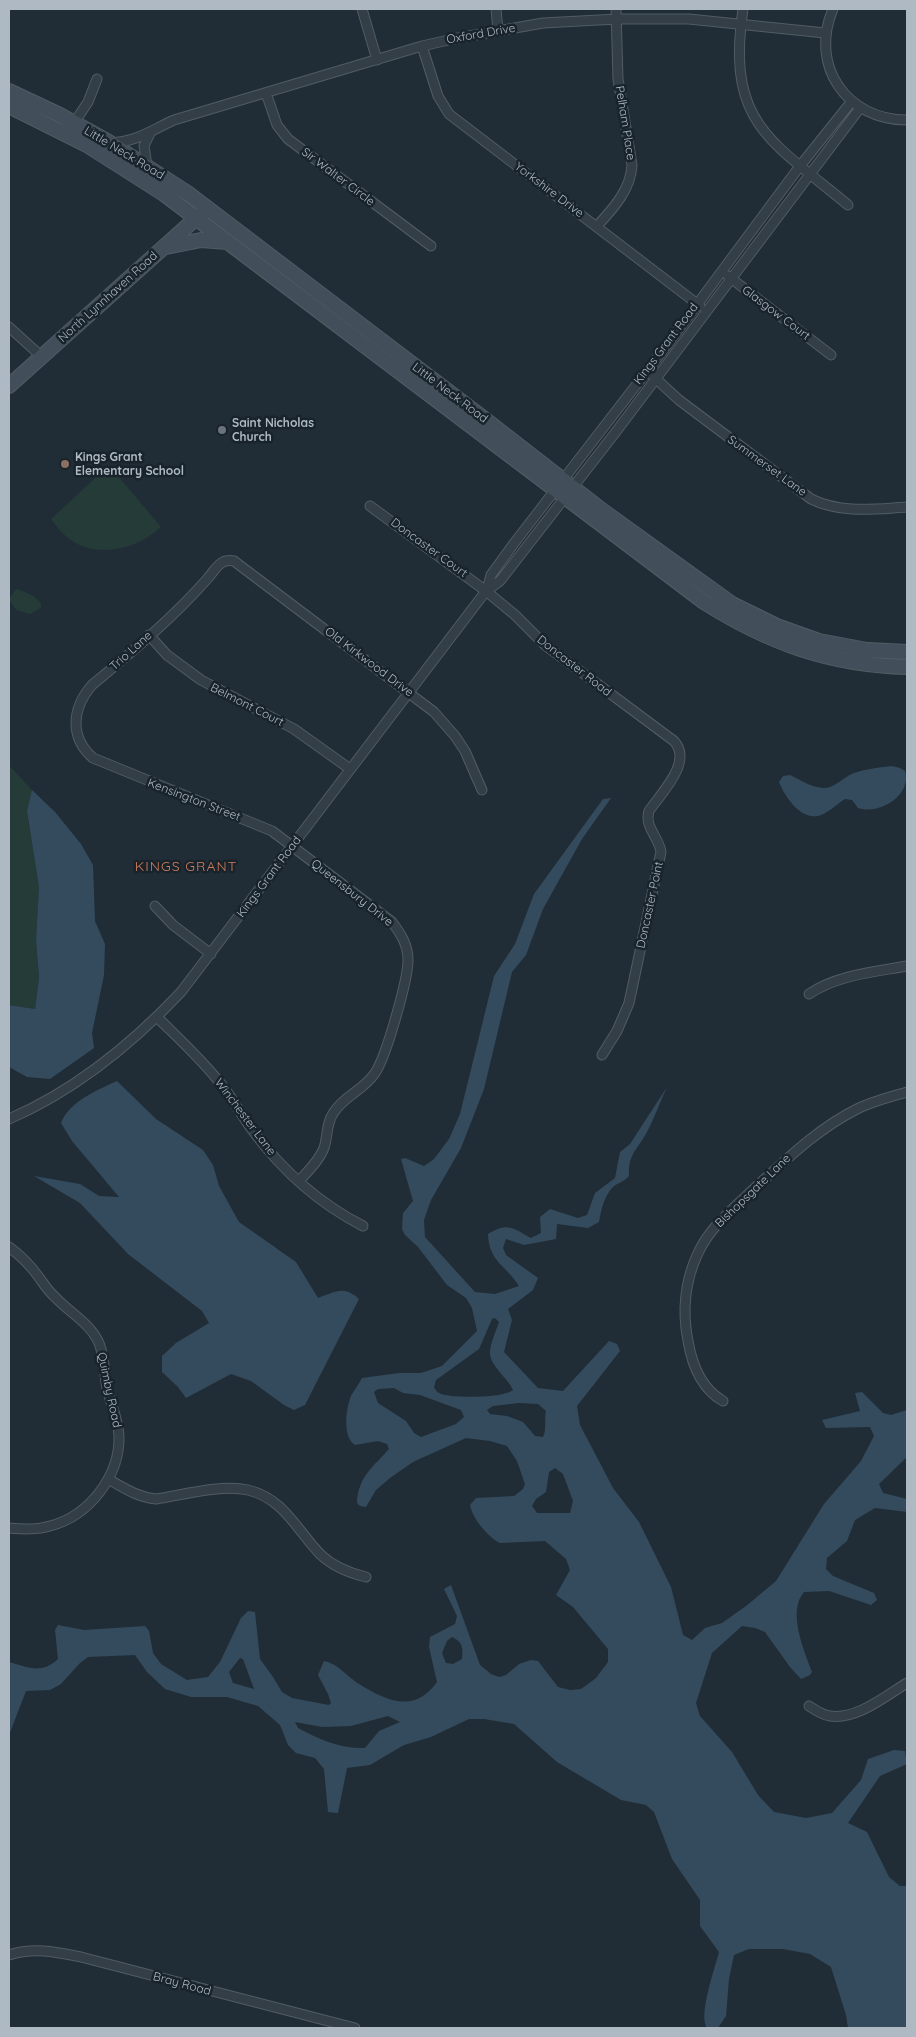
<!DOCTYPE html>
<html>
<head>
<meta charset="utf-8">
<style>
	body { margin:0 }
	#map { position:relative; width:916px; height:2037px; overflow:hidden; background:#202d36; font-family:Quicksand,sans-serif }
	canvas { display:block }
	.frame { position:absolute; inset:0; border:10px solid #aeb9c3; pointer-events:none }
</style>
</head>
<body>
<div id="map">
<canvas width="916" height="2037"></canvas>
<div class="frame"></div>
</div>
<script>
const c = document.querySelector('canvas').getContext('2d');
c.lineJoin = 'round';
function fillPath(path, color) {
  c.fillStyle = color;
  c.fill(path, 'evenodd');
}
function trace(path, color, width, dash) {
  c.strokeStyle = color;
  c.lineWidth = width;
  c.lineCap = dash ? 'butt' : 'round';
  c.setLineDash(dash || []);
  c.stroke(path);
}
function label(font, color, halo, rows, align = 'center') {
  c.font = font + ' Quicksand,sans-serif';
  c.lineWidth = 5;
  c.setLineDash([]);
  c.textBaseline = 'middle';
  c.strokeStyle = halo;
  c.fillStyle = color;
  for (const [text, x, y, turn = 0] of rows) {
    c.save();
    c.translate(x, y);
    c.rotate((+turn || 0) * Math.PI / 180);
    c.textAlign = isNaN(turn) ? turn : align;
    if (halo) c.strokeText(text, 0, 0);
    c.fillText(text, 0, 0);
    c.restore();
  }
}
const green = new Path2D(`
	M105,469H112L161,527C136,550 95,560 67,537C61,533 56,525 51,519Z
	M16,589C26,592 34,595 41,603V608L30,614L16,610L9,599Z
	M9,765L32,790L27,812L39,887L36,940L39,977L35,1009L9,1005Z`);
const water = new Path2D(`
	M892,766L900,768L905,771C912,796 879,815 858,808L852,800L845,799C837,804 827,814 818,816C800,819 785,797 779,782L783,776L790,775C801,780 810,787 823,788C834,789 843,777 854,773C866,769 880,767 892,766Z
	M32,790L55,812L81,844L93,865L95,921L105,944L104,975L92,1033L94,1048L50,1079L27,1077L9,1067V1005L35,1009L39,977L36,940L39,887L27,811Z
	M611,798L582,839L543,909L526,955L512,972L484,1089L461,1148L431,1200L424,1220L425,1237L475,1292L495,1294L519,1286C506,1265 489,1262 488,1234C508,1222 512,1228 531,1238L541,1233L540,1217L550,1209L578,1218L587,1215L595,1193L615,1178L620,1152L630,1144L667,1087C660,1102 654,1119 646,1134C636,1151 628,1155 629,1176C624,1182 617,1183 612,1188C604,1197 601,1210 599,1222L588,1228L557,1224L556,1239L524,1245L506,1239L503,1248L506,1255L538,1278L533,1290L508,1309L512,1320L504,1352L538,1388L563,1391L609,1341L617,1344L620,1351L577,1406L580,1425L613,1488L639,1522L671,1587L683,1635L692,1640L705,1628L722,1623L746,1606L776,1581L824,1504L861,1461L874,1436L870,1427L826,1428L822,1420L860,1411L855,1393L862,1392L883,1413L891,1415L907,1410V1457L879,1484L883,1493L907,1499V1512L875,1508L855,1520L847,1541L827,1558L826,1569L833,1576L874,1593L877,1600L871,1605L829,1591L804,1592C787,1612 804,1650 812,1672L810,1675L801,1679L790,1667L765,1632L755,1628L742,1626L712,1653L696,1703L700,1716L732,1752L758,1795L774,1812L806,1818L832,1813L861,1780L868,1759L894,1750L905,1751L907,1764L880,1776L848,1823L867,1832L889,1877L900,1886H907V2028H848L846,2015L831,1967L810,1954L783,1949H749L734,1955L729,1979L726,2016L718,2028H707C698,2015 715,1968 719,1952L700,1926V1900L672,1859L654,1812L646,1805L621,1800L557,1762L514,1724L484,1719H469L431,1737L404,1745L370,1765L347,1768L338,1813L328,1812L324,1769L315,1758L296,1753L288,1745L280,1725L258,1706L227,1697H191L165,1689L147,1672L135,1655L88,1657L80,1663L61,1684L50,1690L26,1691L9,1735V1662C28,1667 41,1675 58,1659L55,1630L58,1625L84,1630L145,1626L149,1631L153,1653L161,1664L187,1680L208,1677L220,1662L241,1618L248,1611L255,1612L260,1659L273,1677L282,1692L292,1698L329,1705L331,1703L328,1694L318,1675L324,1661C339,1664 346,1676 359,1684C387,1701 414,1714 437,1682L429,1647L430,1637L455,1624L457,1616L444,1589L451,1585L480,1665L491,1674L499,1677L506,1675L519,1664L531,1660L538,1661L558,1687L570,1690L581,1689L596,1678L608,1662V1649L573,1607L556,1595L570,1570L566,1559L545,1541L500,1543C488,1537 472,1518 470,1505L476,1498L514,1496L523,1489L525,1484L517,1461L507,1446L490,1441L466,1438L413,1462L390,1478L376,1490L366,1507L360,1506L357,1503C358,1477 373,1467 389,1449L387,1444L378,1441L355,1445C342,1437 346,1408 351,1396C354,1390 359,1384 362,1378L399,1373H421L442,1366L477,1331L472,1308L466,1298L447,1285L418,1247L405,1235L402,1229L403,1213L413,1201L401,1159L405,1158L424,1166L434,1159L449,1139L460,1114L494,976L515,944L534,894L603,799ZM495,1318L499,1322C496,1331 490,1344 490,1353C490,1366 508,1378 513,1390C505,1398 450,1399 439,1393C437,1392 435,1389 434,1387L436,1380L479,1349L492,1319ZM394,1388L403,1393L420,1395L461,1410L464,1417L456,1424L421,1437L414,1433L406,1421L378,1403L374,1392L378,1389ZM519,1403L538,1404L546,1411C544,1419 547,1429 543,1437L535,1436L523,1422L507,1416L490,1414L487,1410L493,1406ZM555,1468L563,1474L573,1501L570,1513H537L532,1506L536,1499L546,1492L549,1472ZM452,1637C463,1642 463,1648 462,1659L453,1664L446,1663L442,1653L447,1641ZM240,1658L243,1659L254,1689L233,1683L229,1672ZM388,1716L400,1722L379,1731L365,1748C341,1749 318,1739 298,1728L295,1722L322,1727L351,1726Z
	M117,1081L156,1119L203,1150L213,1165L219,1186L239,1222L296,1262L318,1298C336,1292 343,1285 359,1299L305,1405L294,1410L284,1405L251,1381L231,1374L186,1398L178,1387L162,1372V1356L176,1343L209,1323L202,1311L128,1254L80,1203L34,1176L80,1184L99,1196L119,1197L72,1141L61,1123C69,1102 97,1090 117,1081Z`);
const street = new Path2D(`
	M362,9L377,60
	M496,9L498,30
	M743,9C726,123 770,140 848,205
	M833,9C809,65 846,120 907,120
	M422,46L438,96L449,114L700,306
	M266,93L277,125L288,139L431,246
	M74,123L88,102L97,79
	M111,143C138,141 150,131 174,120L422,46L453,39L543,23L617,19H689L825,33
	M147,166L144,146L150,133
	M597,226C613,209 631,189 632,165L618,79L616,9
	M728,276L831,355
	M9,327L41,356
	M653,376L679,400L811,499C842,514 874,509 907,507
	M370,506L486,591L515,615L545,645L674,741C693,762 662,792 649,811C644,827 659,837 661,852L629,1003L617,1031L602,1055
	M487,590L491,575L515,542L664,349L800,166L852,101
	M149,635L167,655L201,680L294,729L350,769
	M155,906L173,925L211,954
	M809,994C837,975 874,972 907,966
	M157,1017C177,1037 198,1056 216,1078C231,1094 240,1114 253,1131C282,1170 320,1204 363,1226
	M9,1119C76,1090 131,1045 181,992L486,591L500,581L615,433L860,108
	M299,1181C308,1171 319,1161 324,1148C328,1136 326,1123 334,1112C345,1095 364,1090 375,1073C386,1057 408,980 408,960C408,945 401,934 392,922L272,831L93,758C69,737 72,708 92,685C132,652 174,617 208,578C216,569 220,558 234,561L434,712L455,736L465,751L482,790
	M9,1247C20,1255 30,1265 38,1276C44,1284 48,1291 55,1297C70,1313 90,1323 99,1343C105,1358 104,1373 107,1388C111,1405 118,1419 119,1436C120,1476 89,1516 50,1526C37,1530 23,1529 9,1528
	M723,1401C702,1389 692,1365 688,1341C682,1311 685,1281 698,1253C711,1225 736,1206 758,1185C789,1157 819,1128 857,1109C873,1101 890,1097 907,1092
	M108,1479C124,1488 137,1497 156,1499C183,1495 221,1484 248,1490C285,1499 297,1531 321,1555C334,1567 349,1573 366,1577
	M809,1706C815,1710 822,1715 830,1716C857,1720 885,1696 907,1683
	M9,1955C34,1947 56,1952 81,1957L355,2028`);
const secondary = new Path2D(`
	M9,91L60,115L107,141L189,194L482,417L603,511L732,604L777,626L819,641L867,650L907,652
	M9,106L87,145L164,194L704,602C769,643 830,665 907,667
	M166,247L201,240L228,242
	M9,386L203,212`);
const markers = [
	[222,430,5,"#6b7280"],
	[65,464,5,"#8d6e63"]
];
const streetNames = [
	["Oxford Drive",481,34,-10],
	["Pelham Place",625,123,81],
	["Little Neck Road",124,153,31],
	["Sir Walter Circle",338,177,37],
	["Yorkshire Drive",549,190,37],
	["North Lynnhaven Road",108,297,-42],
	["Glasgow Court",776,313,37],
	["Kings Grant Road",666,344,-53],
	["Little Neck Road",450,393,37],
	["Summerset Lane",767,466,36],
	["Doncaster Court",429,548,36],
	["Trio Lane",131,651,-42],
	["Old Kirkwood Drive",369,662,37],
	["Doncaster Road",574,666,38],
	["Belmont Court",247,705,27],
	["Kensington Street",194,800,21],
	["Kings Grant Road",269,877,-53],
	["Queensbury Drive",352,893,38],
	["Doncaster Point",650,905,-78],
	["Winchester Lane",245,1117,53],
	["Bishopsgate Lane",753,1191,-44],
	["Quimby Road",109,1390,78],
	["Bray Road",182,1984,15]
];
const poiNames = [
	["Saint Nicholas",232,423],
	["Church",232,437],
	["Kings Grant",75,457],
	["Elementary School",75,471]
];
const neighbourhoodNames = [
	["KINGS GRANT",186,867]
];
fillPath(green, '#253b38');
fillPath(water, '#344b5d');
trace(street, '#515c64', 11);
trace(secondary, '#515c64', 16);
trace(street, '#333e46', 9);
trace(secondary, '#424e59', 14);
for (const [x, y, r, color] of markers) {
  const dot = new Path2D();
  dot.arc(x, y, r, 0, 2 * Math.PI);
  c.fillStyle = color;
  c.fill(dot);
  trace(dot, '#19232b', 2);
}
label('12px', '#aeb9c3', '#19232b', streetNames);
label('bold 12px', '#aeb9c3', '#19232b', poiNames, 'left');
c.letterSpacing = '1px';
label('14px', '#cf7e5d', '#19232b', neighbourhoodNames);
c.letterSpacing = '0px';
</script>
</body>
</html>
